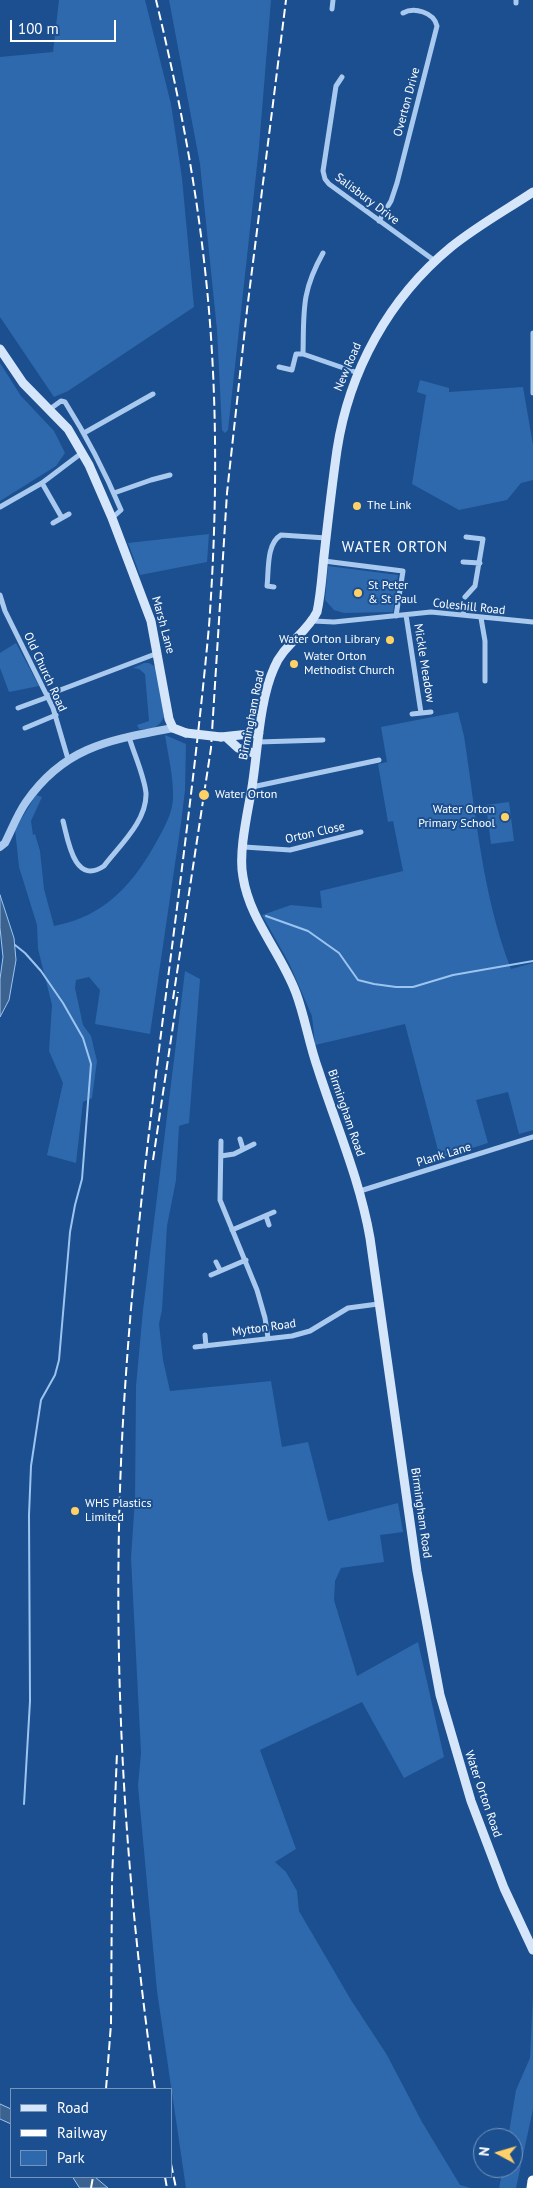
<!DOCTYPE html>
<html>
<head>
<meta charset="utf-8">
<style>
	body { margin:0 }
	#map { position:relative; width:533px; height:2188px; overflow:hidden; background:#1b4f8f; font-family:"PT Sans",sans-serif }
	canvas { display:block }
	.legend { position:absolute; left:10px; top:2088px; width:162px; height:90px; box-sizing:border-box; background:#1b4f8f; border:1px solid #7695bc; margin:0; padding:6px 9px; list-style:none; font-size:15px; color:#fff }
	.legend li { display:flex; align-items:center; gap:10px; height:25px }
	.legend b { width:25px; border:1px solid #7695bc }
	.north { position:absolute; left:473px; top:2128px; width:50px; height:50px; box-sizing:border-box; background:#1b4f8f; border:1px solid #7695bc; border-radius:50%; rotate:276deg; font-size:14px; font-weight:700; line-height:20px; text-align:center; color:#fff }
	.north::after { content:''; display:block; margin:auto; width:18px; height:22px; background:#ffd166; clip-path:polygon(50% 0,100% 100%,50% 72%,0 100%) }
	.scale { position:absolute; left:10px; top:20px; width:106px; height:22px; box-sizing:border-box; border:2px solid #fff; border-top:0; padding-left:6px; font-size:15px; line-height:18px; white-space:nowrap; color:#fff; -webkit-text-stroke:4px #1b4f8f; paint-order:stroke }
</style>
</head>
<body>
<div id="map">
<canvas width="533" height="2188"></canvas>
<ul class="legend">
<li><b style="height:6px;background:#d6e6fa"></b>Road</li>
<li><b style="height:6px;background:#fff"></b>Railway</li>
<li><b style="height:14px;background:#2e69ad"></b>Park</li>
</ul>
<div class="north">N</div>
<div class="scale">100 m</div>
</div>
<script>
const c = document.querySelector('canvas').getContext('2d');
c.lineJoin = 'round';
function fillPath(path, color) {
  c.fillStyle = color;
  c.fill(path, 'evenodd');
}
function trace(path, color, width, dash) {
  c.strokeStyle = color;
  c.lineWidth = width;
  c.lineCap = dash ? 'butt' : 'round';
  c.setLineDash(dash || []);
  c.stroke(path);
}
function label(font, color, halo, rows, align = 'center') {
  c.font = font + ' "PT Sans",sans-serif';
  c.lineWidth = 4;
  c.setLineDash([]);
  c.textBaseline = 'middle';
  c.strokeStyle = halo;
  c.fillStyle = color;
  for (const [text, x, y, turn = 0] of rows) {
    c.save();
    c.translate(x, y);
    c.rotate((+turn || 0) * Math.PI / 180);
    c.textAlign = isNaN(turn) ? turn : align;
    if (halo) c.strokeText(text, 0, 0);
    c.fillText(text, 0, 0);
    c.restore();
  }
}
const green = new Path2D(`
	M59,0H145L171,104L182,178L194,307L68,391L54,397L0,317V57L53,52Z
	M169,0H271L259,147L228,430L225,433L222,430L217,330L200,164Z
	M0,363L21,396L54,431L65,453L56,466L0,501Z
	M420,380L449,388V392L523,387L533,445V480L521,483L507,500L459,510L412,484L426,395L417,392Z
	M209,534L207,562L140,575L128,543Z
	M328,566L398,575L393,612L344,613L334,610L325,600Z
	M16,643L39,686L9,692L0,668V653Z
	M144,663H149L156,667L164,717C158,728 152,730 139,729L137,725L149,721L145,674L139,669L133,668Z
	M458,712L464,736C476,813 482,895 511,969L533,963V1130L519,1134L508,1092L476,1100L488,1143L440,1158L405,1024L315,1045L312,1016L289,963L262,915L291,905L322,908L320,891L403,871L393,821L388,822L378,764L387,762L381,727Z
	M165,735L186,744L185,790L181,823L150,1034L95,1024L100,990L89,977L76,980L75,988L83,1025L91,1036L97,1061L92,1098L83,1102L76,1163L47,1155L63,1083L49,1051L52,1005L38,949L37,925L19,867L15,829L36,795L42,797L31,821L33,835L35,834L40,851L44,889L54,926C106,916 134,883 158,839C165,826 172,814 173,799C174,779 168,755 165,735Z
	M509,802L514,841L491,844L486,805Z
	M185,971L200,979L189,1123L179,1126L176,1180L167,1226L162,1310L159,1324L163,1360L170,1391L271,1381L282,1447L308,1442L328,1521L398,1503L403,1532L380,1535L384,1562L341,1568L335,1581L334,1600L357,1676L418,1642L444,1757L404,1778L362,1702L260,1750L296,1849L275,1862L286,1872L297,1891L299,1911L351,2000L387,2055L422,2122L460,2185L471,2188H186L157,1991L138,1786L141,1753L131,1558L135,1499L136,1386L143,1310Z
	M533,1995V2109L516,2188H499L503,2168H513V2138H508L516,2090L530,2058Z`);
const water = new Path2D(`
	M0,895L14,938L16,960L9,1000L0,1017V979L3,957L0,928Z
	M0,2104L11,2109V2124L0,2119Z
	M73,2177H95L108,2188H80Z`);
const stream = new Path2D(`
	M266,916L308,931L339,953L358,980L374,984L396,987H413L453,975L533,961
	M15,945L25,953L41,971L63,1003L83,1038L91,1064L82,1179L75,1205L70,1232L59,1360L55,1375L41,1400L31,1466L29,1515L30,1701L24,1804`);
const minor = new Path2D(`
	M516,3V0
	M332,9L333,0
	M342,77L336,86L323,171L325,179L329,184L435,261
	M379,221L391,201L397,183L437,26C434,12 414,7 403,13
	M323,253C301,292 304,311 303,354L358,373
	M533,333V393
	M279,367L292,370L296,354H303
	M50,409L61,401L65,402C87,437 105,472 121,510L112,518
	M84,433L153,394
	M42,483L62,518
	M114,493L151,480L170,475
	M0,507L42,483L83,452
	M53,523L69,514
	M324,561L403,571L396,616
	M463,562L480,563
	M274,587L267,586C269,570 266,544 281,535L326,538
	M0,595L5,611L53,708L68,759
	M465,597L475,586L483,539L466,537
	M406,615L421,713
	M463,615L464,607
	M481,618L485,641V681
	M313,621L334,622L431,612L533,622
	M47,695L158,653
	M18,708L48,697
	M412,714L431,712
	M25,728L56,715
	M258,742L323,740
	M252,787L379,760
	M63,821C68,840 74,886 104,866C120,845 147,821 146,793C144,775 134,754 129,737
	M244,847L290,850L361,832
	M240,1139L243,1149
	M221,1141L220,1200L257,1290L265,1318L268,1338
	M221,1156L234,1154L254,1144
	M360,1191L533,1137
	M266,1216L269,1225
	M232,1230L274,1212
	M216,1262L220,1270
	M211,1275L246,1260
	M205,1335L206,1346
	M195,1347L292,1336L310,1331L348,1308L378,1304`);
const tertiary = new Path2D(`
	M0,847L5,843C12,829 17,815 26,802C65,746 110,740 173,728`);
const secondary = new Path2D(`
	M533,192C506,210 477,226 451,247C389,298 349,371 337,450C332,485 328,520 324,556C322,574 321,594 317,612C306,634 283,645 274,668C259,702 258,750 252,787C248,811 238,853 243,877C250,921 281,952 296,993C305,1017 309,1044 318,1069C336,1125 360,1180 370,1238L417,1571L440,1695L471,1801L504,1888L533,1950
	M0,349L23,383L68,429L89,465L112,518L151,621L169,719L173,728L186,733
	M221,737L259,733
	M226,737L238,748L256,754`);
const motorway = new Path2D(`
	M532,2188L533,2181`);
const rail = new Path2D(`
	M173,999L211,748L227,493L247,310L286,0
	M153,1160L178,992
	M106,2089L111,2024L112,1881L117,1752
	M155,2089C121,1854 109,1612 126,1374C143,1124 186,876 209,626C218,502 218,376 203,252C193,167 176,83 156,0
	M171,2164L176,2188
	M165,2177L167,2188
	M91,2188L93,2177`);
const secondaryBridge = new Path2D(`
	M186,733L221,737`);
const markers = [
	[357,506,5,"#ffd166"],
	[358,593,5,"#ffd166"],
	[390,640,5,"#ffd166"],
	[294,664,5,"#ffd166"],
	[204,795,6,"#ffd166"],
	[505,817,5,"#ffd166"],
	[75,1511,5,"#ffd166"]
];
const streetNames = [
	["Overton Drive",407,102,-75],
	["Salisbury Drive",367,199,37],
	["New Road",348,367,-67],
	["Coleshill Road",469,607,6],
	["Marsh Lane",163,625,75],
	["Mickle Meadow",424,663,81],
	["Old Church Road",45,672,65],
	["Birmingham Road",252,715,-79],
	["Orton Close",315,833,-13],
	["Birmingham Road",346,1113,71],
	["Plank Lane",444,1155,-17],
	["Mytton Road",264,1328,-8],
	["Birmingham Road",421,1513,82],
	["Water Orton Road",483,1794,71]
];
const poiNames = [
	["The Link",367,506],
	["St Peter",368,586],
	["& St Paul",368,600],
	["Water Orton Library",380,640,"right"],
	["Water Orton",304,657],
	["Methodist Church",304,671],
	["Water Orton",215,795],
	["Water Orton",495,810,"right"],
	["Primary School",495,824,"right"],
	["WHS Plastics",85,1504],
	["Limited",85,1518]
];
const quarterNames = [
	["WATER ORTON",395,548]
];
fillPath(green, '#2e69ad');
fillPath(water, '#3c6290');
trace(water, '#9cc4f0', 1);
trace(stream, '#9cc4f0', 2);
trace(minor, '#a9c9ee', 5);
trace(tertiary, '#a9c9ee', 8);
trace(secondary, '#d6e6fa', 9);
trace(motorway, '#fff', 11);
trace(rail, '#fff', 2, [9, 4]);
trace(secondaryBridge, '#d6e6fa', 9);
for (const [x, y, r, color] of markers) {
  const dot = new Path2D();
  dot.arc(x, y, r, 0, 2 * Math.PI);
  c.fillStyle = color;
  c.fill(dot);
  trace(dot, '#1b4f8f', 2);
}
label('12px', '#fff', '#1b4f8f', streetNames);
label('12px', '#fff', '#1b4f8f', poiNames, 'left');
c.letterSpacing = '1px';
label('15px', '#fff', '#1b4f8f', quarterNames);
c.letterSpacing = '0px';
</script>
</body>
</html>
